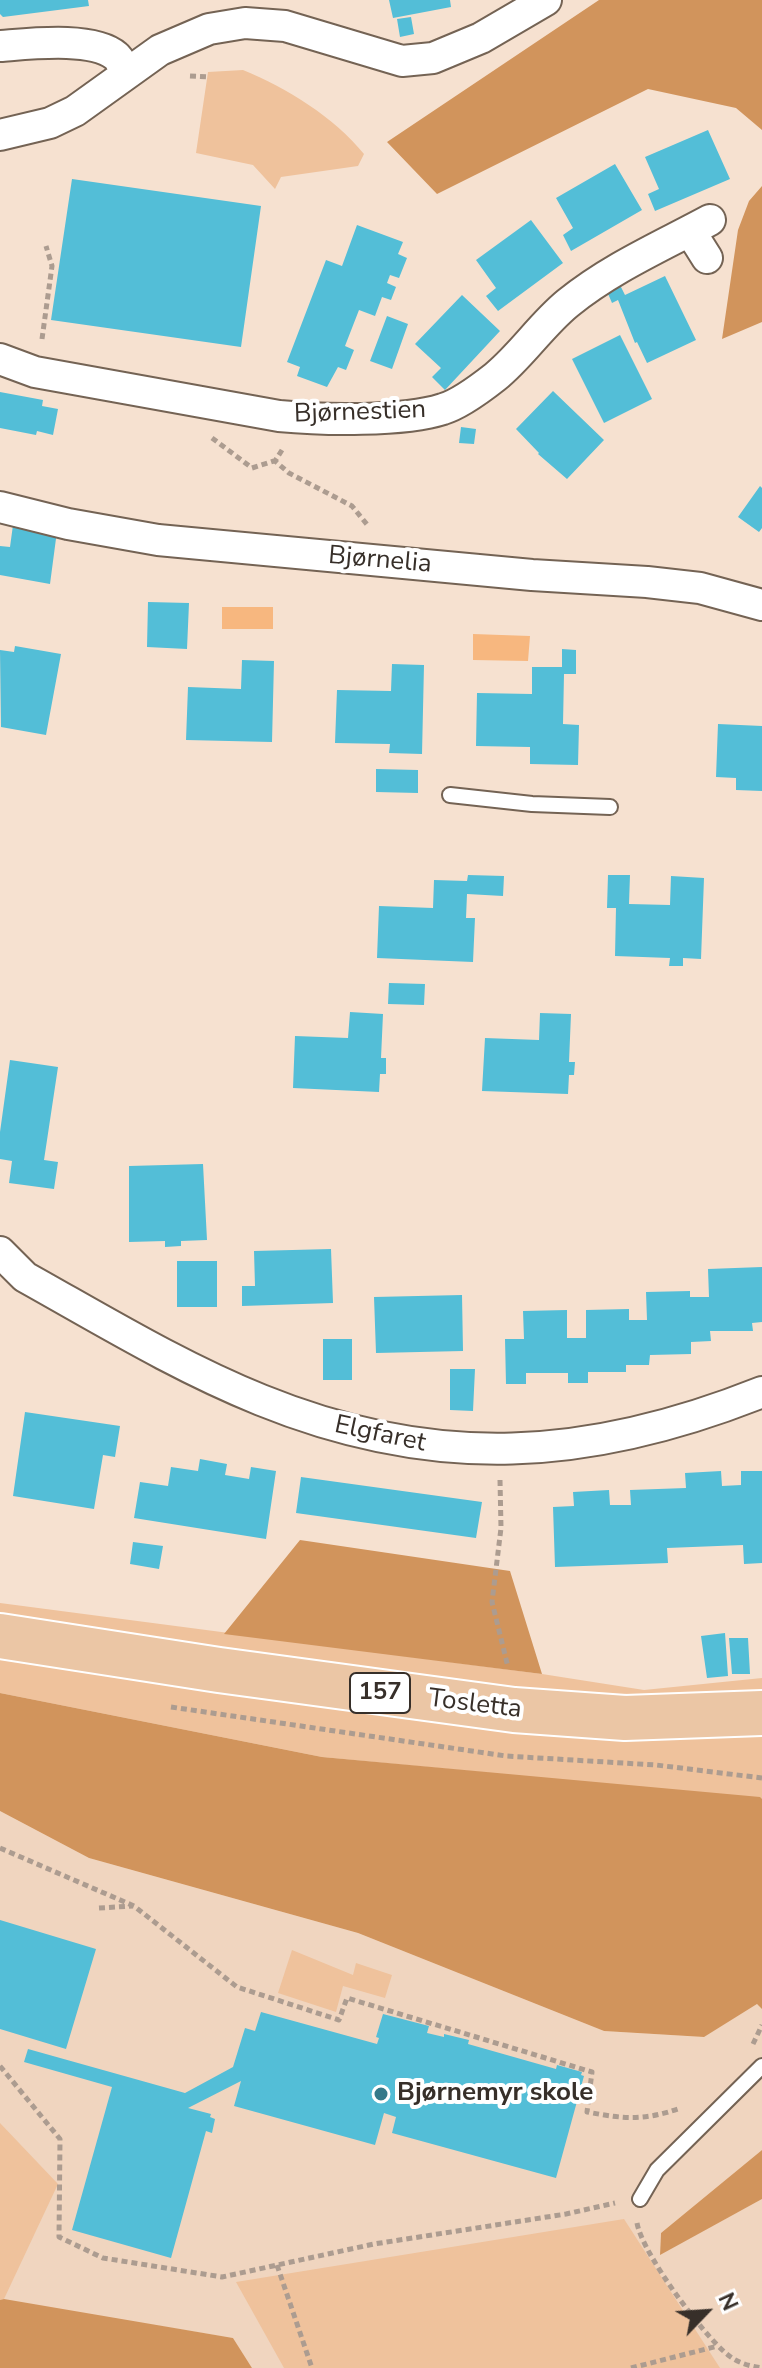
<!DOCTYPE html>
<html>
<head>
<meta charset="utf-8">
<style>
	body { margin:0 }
	#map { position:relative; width:762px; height:2368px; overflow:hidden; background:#f6e1d0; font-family:"Nunito Sans",sans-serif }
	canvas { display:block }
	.north { position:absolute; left:666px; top:2272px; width:80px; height:80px; -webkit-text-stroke:6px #fff; paint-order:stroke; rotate:65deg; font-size:22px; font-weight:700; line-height:32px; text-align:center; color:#372f29 }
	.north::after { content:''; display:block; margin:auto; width:28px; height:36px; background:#372f29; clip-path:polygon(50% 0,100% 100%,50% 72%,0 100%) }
</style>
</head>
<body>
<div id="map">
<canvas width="762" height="2368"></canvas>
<div class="north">N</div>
</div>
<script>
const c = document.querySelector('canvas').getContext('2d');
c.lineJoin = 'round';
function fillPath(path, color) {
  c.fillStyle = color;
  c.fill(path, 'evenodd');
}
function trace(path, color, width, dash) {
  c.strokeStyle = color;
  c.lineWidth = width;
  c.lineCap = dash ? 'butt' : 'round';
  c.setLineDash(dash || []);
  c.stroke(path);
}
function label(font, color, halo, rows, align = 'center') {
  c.font = font + ' "Nunito Sans",sans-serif';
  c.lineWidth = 8;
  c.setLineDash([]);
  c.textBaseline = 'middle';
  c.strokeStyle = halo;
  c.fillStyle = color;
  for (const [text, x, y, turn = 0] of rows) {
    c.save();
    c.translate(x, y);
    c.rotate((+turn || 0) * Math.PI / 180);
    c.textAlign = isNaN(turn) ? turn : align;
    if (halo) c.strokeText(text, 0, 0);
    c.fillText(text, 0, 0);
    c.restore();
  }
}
const built = new Path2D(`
	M0,1811L89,1858L358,1933L604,2031L703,2037L757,2004L762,2009V2150L661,2233L660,2254L762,2199V2368H252L233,2338L0,2300Z`);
const green = new Path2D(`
	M243,70C287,88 334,117 364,154L358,166L281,177L275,189L253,165L196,153L208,72Z
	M0,1603L542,1674L644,1690L762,1678V1799L322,1757L0,1693Z
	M292,1950L353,1975L356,1963L392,1975L385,1998L343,1986L336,2012L278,1993Z
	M0,2123L58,2184L4,2299L0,2300Z
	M624,2219L720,2368H284L236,2282Z`);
const forest = new Path2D(`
	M599,0H762V130L736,108L648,89L437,194L387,142Z
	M762,186V322L722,339L738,230L749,201Z
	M300,1540L510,1571L542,1674L224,1634Z
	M0,1693L322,1757L760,1797L762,1799V2009L757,2004L704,2037L604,2031L358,1933L89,1858L0,1811Z
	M762,2150V2199L660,2255L661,2233Z
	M4,2299L233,2338L252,2368H0V2300Z`);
const water = new Path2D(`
	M222,607H273V629H222Z
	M473,634L530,636L528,661L473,660Z`);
const building = new Path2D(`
	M0,0H88L89,6L3,17L0,14Z
	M389,0H450L451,7L393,18Z
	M411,17L414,34L400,37L397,19Z
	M708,130L730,179L655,211L648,194L659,189L645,157Z
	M615,164L642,210L571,251L563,235L573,228L556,198Z
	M72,179L261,206L241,347L51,320Z
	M531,220L563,263L498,311L486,296L496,288L476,260Z
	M357,225L403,242L398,254L407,258L399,278L390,275L387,283L396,287L391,300L382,297L375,316L359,310L345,346L354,350L346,370L338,367L327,387L297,376L300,367L287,362L326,260L342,266Z
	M665,276L696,340L647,363L637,342L635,343L618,300L612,303L606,289L619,283L625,295Z
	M462,295L500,331L445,390L432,377L441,368L415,344Z
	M387,316L408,324L392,369L370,361Z
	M620,335L652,399L604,423L572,359Z
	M553,391L604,440L567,479L538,454L539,453L516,429Z
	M0,392L43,400L42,406L58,409L53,435L37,431L36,435L0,428Z
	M461,427L476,429L474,444L459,443Z
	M760,486L762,488V528L759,532L738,517Z
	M13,525L57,531L50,584L0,575V546L10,547Z
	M148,602L189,603L187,649L147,647Z
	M15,646L61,654L46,735L1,727L0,650L14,652Z
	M562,649L576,650V674H564L563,724L579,725L578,765L530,764V747L476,746L477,693L532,694V667H562Z
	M242,660L274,661L272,742L186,740L188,687L241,689Z
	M392,664L424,665L422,754L389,753L390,744L335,743L337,690L391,691Z
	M718,724L762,726V791L736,790V778L716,777Z
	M376,769L418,770V793L376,792Z
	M468,875L504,876L503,896L467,894L466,918H475L473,962L377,958L379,906L433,908L434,880L467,881Z
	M608,875H630L629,904L670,905L671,876L704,878L701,959L683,958V966H669L670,958L615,956L616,908H607Z
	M389,983L425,984L424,1005L388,1004Z
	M350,1012L383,1014L381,1058H386V1074H380L379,1092L293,1088L295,1036L348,1038Z
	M540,1013L571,1014L569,1062H575L574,1075H569L568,1094L482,1091L485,1038L539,1040Z
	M10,1060L58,1067L44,1160L58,1162L54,1189L9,1183L12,1161L0,1159V1132Z
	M203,1164L207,1240L181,1241V1246L165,1247V1241L129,1242V1166Z
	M331,1249L333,1303L242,1306V1286H255L254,1251Z
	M177,1261H217V1307H177Z
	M762,1267V1322L752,1323L753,1331H710L711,1341L691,1342V1354L650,1355L649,1365H626V1372H588V1383H568V1373H526V1384H506L505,1339H524L523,1311L567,1310V1338H586V1310L629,1309V1320H647L646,1292L690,1291V1297H709L708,1269Z
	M462,1295L463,1351L376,1353L374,1297Z
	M323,1339H352V1380H323Z
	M450,1369H475L473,1411L450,1410Z
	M25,1412L120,1426L115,1457L103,1455L94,1509L13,1496Z
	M200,1459L227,1464L225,1475L249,1479L251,1467L276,1471L266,1539L134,1518L140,1482L168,1486L171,1467L198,1471Z
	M721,1471L722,1486L741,1485V1471H762V1563L744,1564L743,1545L667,1548L668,1563L555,1567L553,1507L574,1506L573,1492L609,1490L610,1505H631L630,1490L686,1488L685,1473Z
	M301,1477L482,1502L476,1538L296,1513Z
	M133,1542L163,1546L159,1569L130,1564Z
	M725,1633L728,1676L707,1678L701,1636Z
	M729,1638H748L750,1674H732Z
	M0,1920L96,1949L66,2049L0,2029Z
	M261,2012L377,2044L379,2038L376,2037L383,2014L429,2026L427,2033L444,2037V2034L469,2040L468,2044L556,2069L557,2065L582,2072L581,2075L584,2076L556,2178L392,2133L396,2117L384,2113L375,2145L234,2106L241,2081L188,2108L211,2114L210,2117L215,2119L212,2133L206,2131L171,2258L72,2230L112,2087L24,2062L28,2049L185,2093L233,2067L245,2028L255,2031Z`);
const path = new Path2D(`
	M190,76L209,77
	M42,339L52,266L46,246
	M212,438L252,468L274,461
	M282,450L275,461L289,473L352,506L369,527
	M500,1480L501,1528L492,1602L508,1667
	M171,1707L506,1756L656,1765L762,1778
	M0,1848L134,1906L237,1987L339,2020L347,1998L592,2072L587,2112C625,2119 643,2121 681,2108
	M99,1908L133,1906
	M753,2044L762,2025
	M0,2066L60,2139L59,2237L103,2258L222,2277L374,2244L566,2214L615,2203
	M637,2223C642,2253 703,2335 728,2355C738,2363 749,2366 762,2368
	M277,2265L312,2368
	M631,2368L718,2346`);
const lane = new Path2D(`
	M450,795L532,804L610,807
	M640,2199L657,2170L762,2066`);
const street = new Path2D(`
	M0,46C28,44 93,36 116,56C120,59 123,68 126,72
	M0,135L50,123L75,111L160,50L209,29L245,23L285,26L402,61L433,58L481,38L546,0
	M690,231L707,258
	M0,359L35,372L279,416C322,420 403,422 443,409C460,404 481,388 495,377C522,355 541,325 568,303C611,268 662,246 710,220
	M0,507L68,524L158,540L532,575L647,582L700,588L762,605
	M0,1252L25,1277C102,1320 179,1367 261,1400C436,1471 589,1461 762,1392`);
const primary = new Path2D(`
	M0,1636L219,1670L514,1710L625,1718L762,1713`);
const markers = [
	[381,2094,8,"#357989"]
];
const shields = [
	[380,1693,60]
];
const shieldNames = [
	["157",380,1693]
];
const streetNames = [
	["Bjørnestien",360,413,-2],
	["Bjørnelia",380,561,5],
	["Elgfaret",380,1435,12],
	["Tosletta",475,1705,7]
];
const poiNames = [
	["Bjørnemyr skole",397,2094]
];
fillPath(built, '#f0d5bf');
fillPath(green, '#efc29c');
fillPath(forest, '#d1945c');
fillPath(water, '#f7b77f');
fillPath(building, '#53bed7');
trace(lane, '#746354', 18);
trace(street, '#746354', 34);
trace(primary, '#fff', 48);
trace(path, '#ac9c90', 5, [6, 4]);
trace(lane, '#fff', 14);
trace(street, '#fff', 30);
trace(primary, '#ebc6a5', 44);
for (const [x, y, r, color] of markers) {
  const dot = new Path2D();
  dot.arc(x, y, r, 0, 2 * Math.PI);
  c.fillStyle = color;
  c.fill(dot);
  trace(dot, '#fff', 3);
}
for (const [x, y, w] of shields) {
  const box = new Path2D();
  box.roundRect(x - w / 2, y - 20, w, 40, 6);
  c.fillStyle = '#fff';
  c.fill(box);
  trace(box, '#372f29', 2);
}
label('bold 24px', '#372f29', null, shieldNames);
label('26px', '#372f29', '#fff', streetNames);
label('bold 26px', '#372f29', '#fff', poiNames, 'left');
</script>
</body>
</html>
